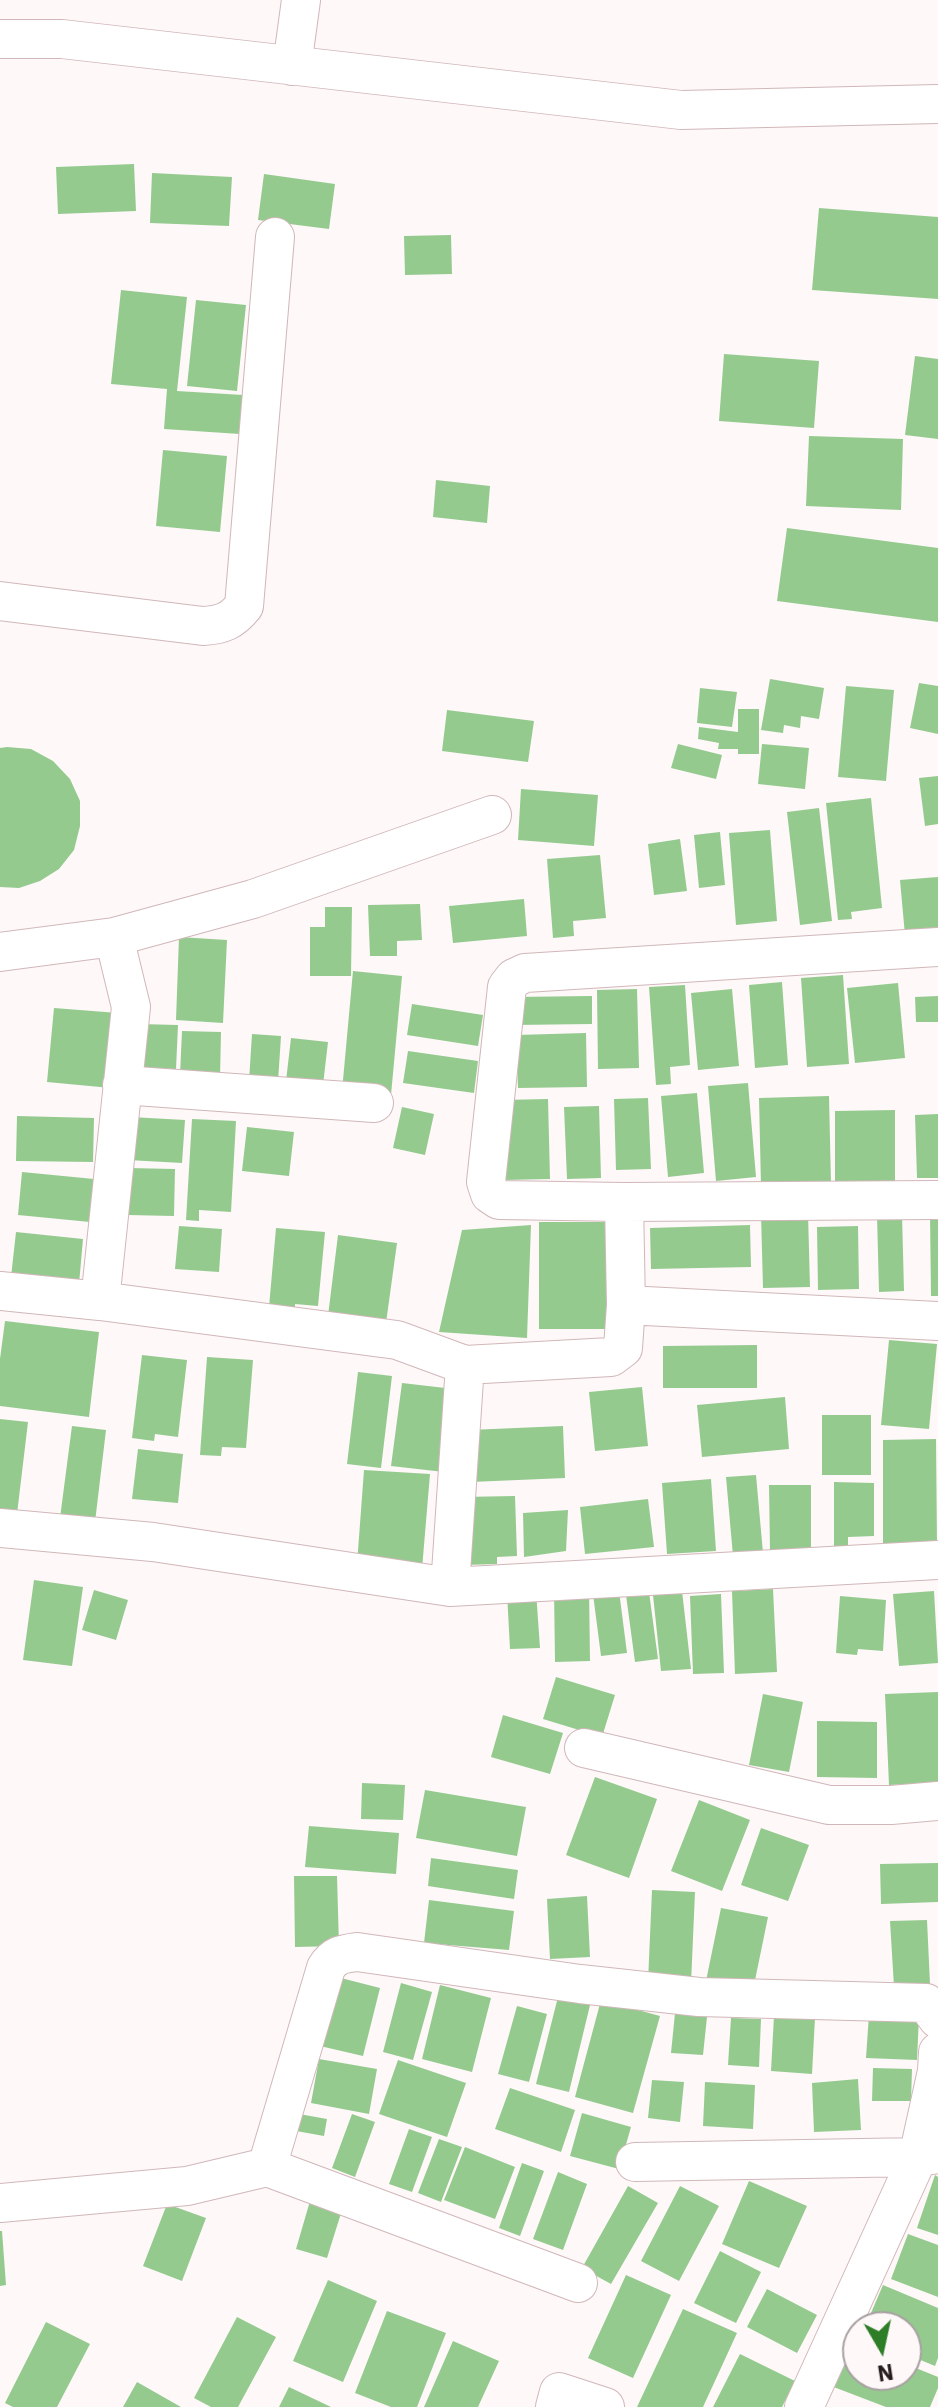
<!DOCTYPE html>
<html>
<head>
<meta charset="utf-8">
<style>
	body { margin:0 }
	#map { position:relative; width:938px; height:2407px; overflow:hidden; background:#fef8f9; font-family:"IBM Plex Sans",sans-serif }
	canvas { display:block }
	.north { position:absolute; left:842px; top:2311px; width:80px; height:80px; box-sizing:border-box; background:#fef8f9; border:2px solid #a8a0a1; border-radius:50%; rotate:171deg; font-size:22px; font-weight:700; line-height:32px; text-align:center; color:#261d1d }
	.north::after { content:''; display:block; margin:auto; width:28px; height:36px; background:#2e7e28; clip-path:polygon(50% 0,100% 100%,50% 72%,0 100%) }
</style>
</head>
<body>
<div id="map">
<canvas width="938" height="2407"></canvas>
<div class="north">N</div>
</div>
<script>
const c = document.querySelector('canvas').getContext('2d');
c.lineJoin = 'round';
function fillPath(path, color) {
  c.fillStyle = color;
  c.fill(path, 'evenodd');
}
function trace(path, color, width, dash) {
  c.strokeStyle = color;
  c.lineWidth = width;
  c.lineCap = dash ? 'butt' : 'round';
  c.setLineDash(dash || []);
  c.stroke(path);
}
const building = new Path2D(`
	M134,164L136,211L58,214L56,167Z
	M152,173L232,177L229,226L150,223Z
	M264,174L335,184L329,229L258,220Z
	M819,208L938,217V299L812,290Z
	M451,235L452,274L405,275L404,236Z
	M121,290L187,297L177,391L243,395L240,434L164,429L167,389L111,384Z
	M196,300L246,305L237,391L187,386Z
	M724,354L819,361L814,428L719,421Z
	M915,356L938,359V439L905,435Z
	M809,436L903,439L901,510L806,506Z
	M163,450L227,456L220,532L156,526Z
	M436,480L490,486L487,523L433,517Z
	M787,528L938,548V622L777,601Z
	M770,679L824,688L819,719L801,716L800,728L784,725L783,733L761,730Z
	M919,683L938,686V734L910,728Z
	M846,686L894,690L886,781L838,777Z
	M700,688L737,692L732,727L697,723Z
	M738,709H759V754H738V749H718L719,743L698,739L699,727L738,732Z
	M447,710L534,721L528,762L442,751Z
	M678,744L722,755L716,779L671,768Z
	M762,744L809,748L805,789L758,784Z
	M7,747L31,749L53,761L70,779L80,801V826L74,850L59,869L40,881L19,888L0,887V748Z
	M938,776V824L925,826L919,778Z
	M521,789L598,795L594,846L518,840Z
	M871,798L882,908L851,912L852,919L838,920L826,803Z
	M819,808L832,921L800,925L787,812Z
	M770,830L777,921L736,925L729,833Z
	M720,832L725,885L699,888L694,835Z
	M680,839L687,891L654,895L648,844Z
	M600,855L606,918L573,921L574,936L553,938L547,859Z
	M938,877V932L905,935L900,880Z
	M524,899L527,936L453,943L449,906Z
	M420,904L422,940L397,941V956H370L368,905Z
	M325,907H352L351,976H310V927H325Z
	M179,937L227,940L223,1023L176,1020Z
	M353,971L402,976L391,1095L342,1091Z
	M843,975L849,1064L807,1067L801,978Z
	M782,982L788,1065L755,1068L749,985Z
	M898,983L905,1058L855,1063L847,988Z
	M685,985L690,1065L670,1067L671,1084L656,1085L649,987Z
	M637,989L639,1068L598,1069L597,990Z
	M732,989L739,1066L698,1070L691,993Z
	M592,996V1024L514,1025L513,997Z
	M938,996V1022H916L915,997Z
	M412,1004L483,1015L478,1046L407,1035Z
	M54,1008L118,1013L111,1088L47,1082Z
	M139,1024L178,1025L176,1069L137,1068Z
	M182,1031L221,1032L220,1077L180,1075Z
	M586,1033L587,1087L518,1088L516,1035Z
	M252,1034L281,1036L278,1082L249,1081Z
	M291,1038L328,1042L323,1085L286,1081Z
	M408,1051L478,1061L474,1093L403,1083Z
	M748,1083L756,1177L716,1181L708,1086Z
	M697,1093L704,1173L668,1177L661,1096Z
	M829,1096L831,1184L761,1186L759,1098Z
	M648,1098L651,1169L616,1170L614,1099Z
	M548,1099L550,1179L503,1180L501,1100Z
	M599,1106L601,1178L567,1179L564,1107Z
	M402,1107L434,1114L425,1155L393,1148Z
	M895,1110V1187H835V1111Z
	M938,1114V1178H917L915,1115Z
	M17,1116L94,1118L93,1162L16,1161Z
	M131,1117L185,1120L182,1163L128,1160Z
	M192,1119L236,1121L231,1212L199,1210V1221L186,1220Z
	M247,1127L294,1132L289,1176L242,1171Z
	M128,1168L175,1169L174,1216L127,1215Z
	M22,1172L94,1179L90,1222L18,1215Z
	M808,1213L810,1287L763,1288L761,1214Z
	M930,1213H938V1296H931Z
	M902,1214L904,1291L879,1292L877,1215Z
	M539,1222H606V1329H539Z
	M531,1225L527,1338L439,1332L462,1230Z
	M750,1225L751,1267L651,1269L650,1228Z
	M179,1226L222,1229L219,1272L175,1269Z
	M858,1226L859,1289L818,1290L817,1227Z
	M276,1228L325,1232L318,1306L295,1304V1309L269,1307Z
	M16,1232L83,1239L79,1284L11,1277Z
	M338,1235L397,1243L386,1323L328,1316Z
	M5,1321L99,1332L89,1417L0,1406V1359Z
	M889,1340L937,1344L929,1429L881,1425Z
	M757,1345V1388H663V1346Z
	M142,1355L187,1360L178,1437L155,1434L154,1441L132,1438Z
	M207,1357L253,1360L246,1448L222,1447L221,1456L200,1455Z
	M358,1372L392,1376L381,1468L347,1464Z
	M402,1383L454,1389L444,1472L391,1466Z
	M642,1387L648,1446L595,1451L589,1392Z
	M785,1397L789,1449L702,1457L697,1405Z
	M822,1415H871V1475H822Z
	M0,1419L28,1422L17,1514L0,1512Z
	M72,1426L106,1430L95,1522L60,1518Z
	M563,1426L565,1478L471,1482L469,1430Z
	M936,1439L937,1545H883V1440Z
	M138,1449L183,1454L178,1503L132,1499Z
	M364,1470L430,1474L422,1569L357,1564Z
	M756,1475L763,1553L733,1556L726,1477Z
	M711,1479L716,1551L667,1554L662,1483Z
	M834,1482L874,1483V1536L848,1537V1550H834Z
	M769,1485H811V1549L770,1550Z
	M515,1496L517,1556L497,1557V1564L464,1565L462,1497Z
	M648,1499L654,1547L585,1554L580,1507Z
	M568,1510L566,1551L524,1557L523,1513Z
	M34,1580L83,1587L72,1666L23,1660Z
	M589,1586L590,1661L555,1662L554,1588Z
	M773,1589L777,1672L735,1674L732,1591Z
	M94,1590L128,1600L116,1640L82,1630Z
	M536,1591L540,1648L510,1649L507,1593Z
	M619,1591L627,1653L601,1656L593,1594Z
	M682,1591L691,1669L661,1671L653,1595Z
	M934,1591L938,1663L899,1666L893,1594Z
	M649,1592L658,1659L635,1662L626,1595Z
	M721,1594L724,1673L693,1674L690,1596Z
	M840,1596L886,1600L883,1651L858,1649L857,1655L836,1653Z
	M556,1677L615,1695L602,1737L543,1719Z
	M938,1692V1783L889,1785L885,1694Z
	M763,1694L803,1702L789,1772L749,1765Z
	M503,1715L563,1733L550,1774L491,1757Z
	M817,1721L877,1722V1778L817,1777Z
	M595,1777L657,1799L629,1878L566,1855Z
	M362,1783L405,1785L403,1820L361,1819Z
	M425,1790L526,1807L517,1856L416,1838Z
	M699,1800L750,1820L722,1891L671,1871Z
	M309,1826L399,1833L396,1874L305,1867Z
	M761,1828L809,1845L788,1901L741,1885Z
	M431,1858L518,1870L514,1899L428,1886Z
	M938,1863V1902L881,1904L880,1864Z
	M294,1876H337L339,1946L295,1947Z
	M652,1890L695,1892L691,1984L648,1982Z
	M587,1896L590,1957L550,1959L547,1899Z
	M429,1900L514,1911L509,1950L424,1943Z
	M721,1908L768,1917L753,1990L706,1981Z
	M927,1920L930,1984L894,1987L890,1921Z
	M337,1977L380,1988L363,2056L320,2046Z
	M401,1983L432,1992L413,2060L383,2052Z
	M440,1985L491,1998L472,2072L422,2059Z
	M559,1993L591,2001L569,2092L536,2084Z
	M601,2000L660,2016L633,2113L575,2097Z
	M517,2006L547,2014L529,2082L498,2074Z
	M675,2013L707,2017L703,2055L671,2053Z
	M869,2014L919,2016L917,2060L866,2058Z
	M774,2016L815,2018L812,2074L771,2071Z
	M731,2018L761,2019L759,2067L728,2065Z
	M319,2059L377,2069L369,2114L311,2103Z
	M398,2060L466,2083L447,2137L379,2114Z
	M873,2068L912,2069L911,2101H872Z
	M858,2079L861,2130L814,2132L812,2083Z
	M652,2080L684,2082L680,2122L648,2118Z
	M705,2082L755,2085L753,2129L703,2126Z
	M510,2088L575,2110L561,2152L495,2129Z
	M288,2112L327,2119L324,2136L285,2129Z
	M582,2113L631,2127L619,2169L570,2156Z
	M352,2114L375,2122L355,2177L332,2168Z
	M409,2129L432,2137L412,2192L389,2184Z
	M439,2139L462,2147L441,2202L418,2193Z
	M465,2147L515,2167L495,2219L444,2200Z
	M522,2163L544,2171L520,2236L499,2228Z
	M558,2172L587,2184L563,2250L533,2239Z
	M935,2175L938,2177V2235L917,2228Z
	M749,2181L807,2206L779,2268L722,2244Z
	M628,2186L658,2203L611,2284L582,2268Z
	M680,2186L719,2206L679,2281L641,2261Z
	M310,2201L342,2210L327,2258L296,2249Z
	M167,2204L206,2218L182,2281L143,2266Z
	M0,2231H2L6,2285L0,2286Z
	M908,2234L938,2245V2297L891,2279Z
	M720,2251L761,2272L736,2323L694,2303Z
	M626,2275L671,2295L633,2378L588,2358Z
	M328,2280L377,2301L343,2382L293,2361Z
	M883,2285L938,2308V2358L935,2366L906,2354V2327H865Z
	M767,2289L817,2315L797,2353L747,2327Z
	M683,2309L737,2333L703,2407H637Z
	M387,2311L446,2333L417,2407H391L355,2393Z
	M237,2317L276,2337L238,2407H211L194,2398Z
	M46,2322L90,2344L57,2407H13L5,2403Z
	M453,2341L499,2361L478,2407H424Z
	M848,2342L858,2346V2375H906V2364L938,2377V2388L930,2407H886L831,2386Z
	M740,2354L795,2381L782,2407H713Z
	M137,2382L181,2407H123Z
	M289,2387L331,2407H279Z`);
const street = new Path2D(`
	M0,39H62L681,110L938,104
	M292,66L301,0
	M0,601L203,626C222,625 232,621 244,606L275,237
	M0,952L114,937L253,899L492,815
	M122,1085L374,1103
	M624,1202L499,1200L490,1194L486,1182L507,987L514,978L525,973L938,947
	M0,1291L100,1301L397,1340L465,1365L611,1357L623,1348L626,1305L938,1321
	M100,1301L131,1007L114,937
	M626,1305L624,1202L938,1200
	M0,1528L153,1542L450,1587L938,1560
	M450,1587L465,1365
	M584,1748L829,1805H891L938,1801
	M635,2162L918,2157L938,2154
	M267,2167L326,1968C334,1955 342,1954 357,1952L580,1984L699,1997L926,2003L938,2019
	M0,2203L187,2186L267,2167L578,2283
	M555,2407L559,2392L605,2407
	M804,2407L918,2157L937,2071L938,2052`);
fillPath(building, '#94ca8e');
trace(street, '#d1b7b9', 40);
trace(street, '#fff', 38);
</script>
</body>
</html>
